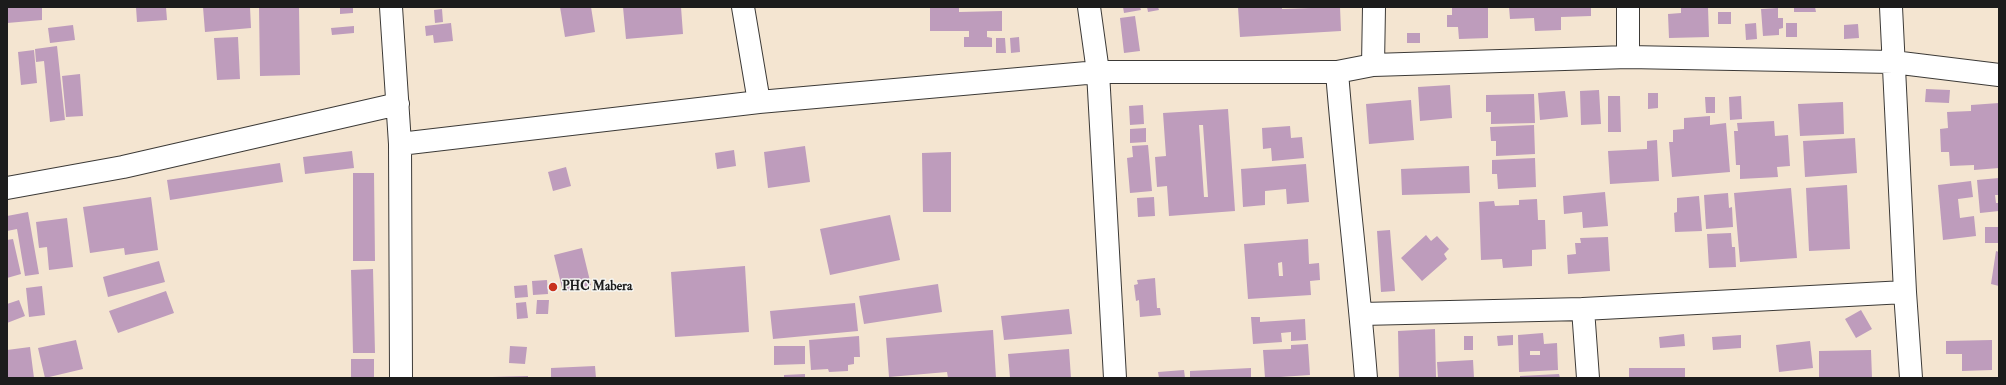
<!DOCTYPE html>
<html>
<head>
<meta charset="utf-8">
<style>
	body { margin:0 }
	#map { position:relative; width:2006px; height:385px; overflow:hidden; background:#f4e5d1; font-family:"IM FELL Double Pica",serif }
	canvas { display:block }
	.frame { position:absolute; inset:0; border:8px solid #1c1c1c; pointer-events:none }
</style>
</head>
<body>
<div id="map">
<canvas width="2006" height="385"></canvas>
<div class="frame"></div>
</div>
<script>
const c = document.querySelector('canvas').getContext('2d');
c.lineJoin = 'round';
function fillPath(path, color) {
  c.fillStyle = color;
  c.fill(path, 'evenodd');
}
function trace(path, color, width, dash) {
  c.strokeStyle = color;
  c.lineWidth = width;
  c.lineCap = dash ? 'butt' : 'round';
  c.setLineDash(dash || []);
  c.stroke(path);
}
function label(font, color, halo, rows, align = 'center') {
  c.font = font + ' "IM FELL Double Pica",serif';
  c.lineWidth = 3;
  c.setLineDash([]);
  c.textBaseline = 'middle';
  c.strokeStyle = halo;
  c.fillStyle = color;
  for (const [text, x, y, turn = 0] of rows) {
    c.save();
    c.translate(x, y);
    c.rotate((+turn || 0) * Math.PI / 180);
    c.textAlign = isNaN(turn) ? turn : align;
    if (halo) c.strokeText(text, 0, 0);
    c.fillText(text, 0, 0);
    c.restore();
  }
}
const building = new Path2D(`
	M7,7H42V20L7,23Z
	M136,7H166L167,20L137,22Z
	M203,7H250L251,28L205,32Z
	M259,7H299L300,75L260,76Z
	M340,7H353V13L340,14Z
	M560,7H591L595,32L565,37Z
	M623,7H681L683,34L626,39Z
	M930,7H959V12L1002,11V31H987V37L992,38V47H964V37H969V31H930Z
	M1123,7H1140L1141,10L1124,13Z
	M1147,7H1158L1159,10L1148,12Z
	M1238,7H1282V9L1340,7L1341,31L1240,37Z
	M1452,7H1488V38L1459,39L1458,27H1447V15H1452Z
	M1509,7H1591V16L1561,17V30L1535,31L1534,18L1510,19Z
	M1681,7H1708L1709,37L1669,38L1668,14L1681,13Z
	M1794,7H1815L1816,12H1794Z
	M1778,8V18H1783V28L1779,29V35L1763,36L1761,9Z
	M442,9L443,22L435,23L434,10Z
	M1718,12H1731V24H1718Z
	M1135,16L1140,51L1124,53L1120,18Z
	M451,23L453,41L434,43L433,35L426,36L425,26Z
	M1756,23L1757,39L1746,40L1745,24Z
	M1786,23H1797V37H1786Z
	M1858,24L1859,38L1844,39V25Z
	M73,25L75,40L50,43L48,28Z
	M354,26V33L332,35L331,28Z
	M1407,33H1420V43H1407Z
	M238,37L240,79L217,80L214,38Z
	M1019,37L1020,52L1011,53L1010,38Z
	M996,38H1005L1006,53H996Z
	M57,46L65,120L50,122L44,61L36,62L35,49Z
	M34,50L37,83L21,85L18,52Z
	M80,74L83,116L66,117L62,76Z
	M1450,85L1452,118L1420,121L1418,87Z
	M1926,89L1950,90L1949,103L1925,102Z
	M1599,90L1601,124L1581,125L1580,91Z
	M1565,91L1568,117L1540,120L1538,93Z
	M1648,93H1658V108L1648,109Z
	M1534,94L1535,123L1491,124V112H1486V95Z
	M1608,96H1620L1621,132H1608Z
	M1741,96L1742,119L1730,120L1729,97Z
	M1705,97H1715V113H1706Z
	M1411,100L1414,140L1369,144L1366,104Z
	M1843,102L1844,134L1800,136L1798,104Z
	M1999,103V168L1974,170V165L1950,166L1949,152H1941L1940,129L1948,128L1947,112L1971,111V105Z
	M1143,105L1144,124L1130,125L1129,106Z
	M1228,109L1235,211L1169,216L1167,186L1157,187L1155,157L1166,156L1163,113ZM1199,125H1203L1208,197H1204Z
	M1710,116V125L1726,123L1730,172L1672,177L1669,142H1673V130L1684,129V118Z
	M1774,121L1775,136L1788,135L1790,166L1777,167L1778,177L1740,179V165H1736L1734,131H1738L1737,123Z
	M1534,125L1535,154L1496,156V141H1491L1490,127Z
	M1290,126L1291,138L1302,137L1304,158L1272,161L1271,148L1263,149L1262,128Z
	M1146,128V142L1130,143V129Z
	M1855,138L1857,173L1805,177L1803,141Z
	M1657,140L1659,181L1610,184L1608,151L1647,149V141Z
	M1148,145L1152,191L1130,193L1127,158L1133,157L1132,146Z
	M805,146L810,182L768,188L764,152Z
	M734,150L736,166L717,169L715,153Z
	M352,151L354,168L305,174L303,157Z
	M951,152V212H923L922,153Z
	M1535,158L1536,187L1498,189L1497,174H1492V160Z
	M280,163L283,182L170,200L167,180Z
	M1306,164L1309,202L1287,204L1286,189L1265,191V205L1243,207L1241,169Z
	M1469,166L1470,193L1402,195L1401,169Z
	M566,167L571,186L553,191L548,172Z
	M353,173H374L375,261H353Z
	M1999,178V195H1995L1996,203H1999V211L1980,213L1977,180Z
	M1971,181L1973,197L1958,199L1960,218L1974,216L1976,236L1943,240L1938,185Z
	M1847,185L1850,249L1809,251L1806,188Z
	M1791,188L1797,258L1740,262L1734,193Z
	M1605,192L1608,226L1583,228L1582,212L1564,214L1563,196Z
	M1728,193L1729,208L1732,207L1733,227L1706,229L1704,195Z
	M1699,196L1702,231L1675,232L1674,213L1677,212V198Z
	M151,197L158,250L125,255L124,248L90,253L83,207Z
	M1154,197L1155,216L1138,217L1137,198Z
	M1537,199L1538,220H1545L1546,249L1532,250V266L1503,268L1502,259L1481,260L1479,202L1494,201L1495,206L1519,205V200Z
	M28,212L39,274L25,276L17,229L7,231V216Z
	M890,215L900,260L830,275L820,229Z
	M67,218L73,267L49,270L47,247L39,248L36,222Z
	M1985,227H1999V243H1985Z
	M1390,230L1395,291L1381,292L1377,231Z
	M1731,233L1732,247H1735L1736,267L1709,268L1707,234Z
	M1426,235L1431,241L1437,236L1449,249L1444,254L1447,259L1422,281L1401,258Z
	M1608,237L1610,271L1568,274L1567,255L1576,254L1575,243H1581L1580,238Z
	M13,239L21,274L7,278V240Z
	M1308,239L1309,264L1319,263L1320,280L1310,281L1311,295L1248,299L1244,244ZM1282,262L1283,276H1279L1278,263Z
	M582,248L591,285L563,292L554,255Z
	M1996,251L1999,252V286L1991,284Z
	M159,261L165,282L108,297L103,277Z
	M745,266L749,332L675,337L671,272Z
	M373,269L375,353H353L351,270Z
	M1155,278L1157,308H1160L1161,315L1140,317L1139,300L1136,301L1134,285L1138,284L1137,280Z
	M547,280L548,294L533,295L532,281Z
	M938,284L942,312L864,324L859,296Z
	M527,285L528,297L515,298L514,286Z
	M42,286L45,315L29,317L26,288Z
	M166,291L174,313L118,333L109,311Z
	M19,300L25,316L7,323V304Z
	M537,300H549L548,314H536Z
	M526,302L528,318L517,319L516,303Z
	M855,303L858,331L773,339L770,311Z
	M1069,309L1072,334L1004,340L1001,316Z
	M1861,310L1872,329L1856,338L1845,319Z
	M1251,317H1260V322L1305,319L1306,340L1291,341V332L1281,333L1282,342L1253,344Z
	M1435,329L1436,377L1399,378L1398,331Z
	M993,330L996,378H948L947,372L889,377L886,338Z
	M1543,333L1544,344L1557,343L1558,370L1519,372L1518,335ZM1530,351H1540V355H1530Z
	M1684,334L1685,346L1660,348L1659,337Z
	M1513,335V345L1498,346L1497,336Z
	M1741,335V348L1713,350L1712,337Z
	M859,336L860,357H854V364L848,365V371L829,372L828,369L811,370L809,340Z
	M1464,336H1473V350H1464Z
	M76,340L83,369L45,378L38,348Z
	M1992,340V370L1962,371V354H1946V341Z
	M1810,341L1813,368L1779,372L1776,345Z
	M1308,344L1310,375L1265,378L1263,350L1291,349V345Z
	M510,346L527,347L525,364L509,363Z
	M774,346H805V364L774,365Z
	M30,347L34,378H7V350Z
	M1069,349L1071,378H1010L1008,354Z
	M1871,350L1872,378H1819V351Z
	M351,359H374V378H351Z
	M1473,360L1474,378H1438L1437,362Z
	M595,366L596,378H551V368Z
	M1251,368V378H1190V371Z
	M1629,368H1685V378H1629Z
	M1184,370L1185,378H1159L1158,372Z
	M805,374V378H784V375Z
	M1559,374L1560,378H1520V376Z
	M528,376V378H492V377Z`);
const minor = new Path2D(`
	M391,7L400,144L401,378
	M743,7L759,102
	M1089,7L1098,72L1115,378
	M1891,7L1905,292L1911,378
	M1628,57V7
	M1373,65L1374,7
	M1337,72C1345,174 1358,276 1366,378
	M400,144L759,102L1098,72H1337L1373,65L1628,57L1893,62L1999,75
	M7,188L123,167L398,104
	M1583,309L1588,378
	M1361,314L1583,309L1905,292`);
const markers = [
	[553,287,5,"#c8321e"]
];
const poiNames = [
	["PHC Mabera",562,287]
];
fillPath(building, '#be9cbc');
trace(minor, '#3c3a37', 24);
trace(minor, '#fff', 22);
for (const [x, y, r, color] of markers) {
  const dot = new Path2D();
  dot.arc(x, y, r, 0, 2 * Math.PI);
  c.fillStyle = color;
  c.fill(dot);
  trace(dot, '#f6f6f2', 1.5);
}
label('bold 13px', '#1c1c1c', '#f6f6f2', poiNames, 'left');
</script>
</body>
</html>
